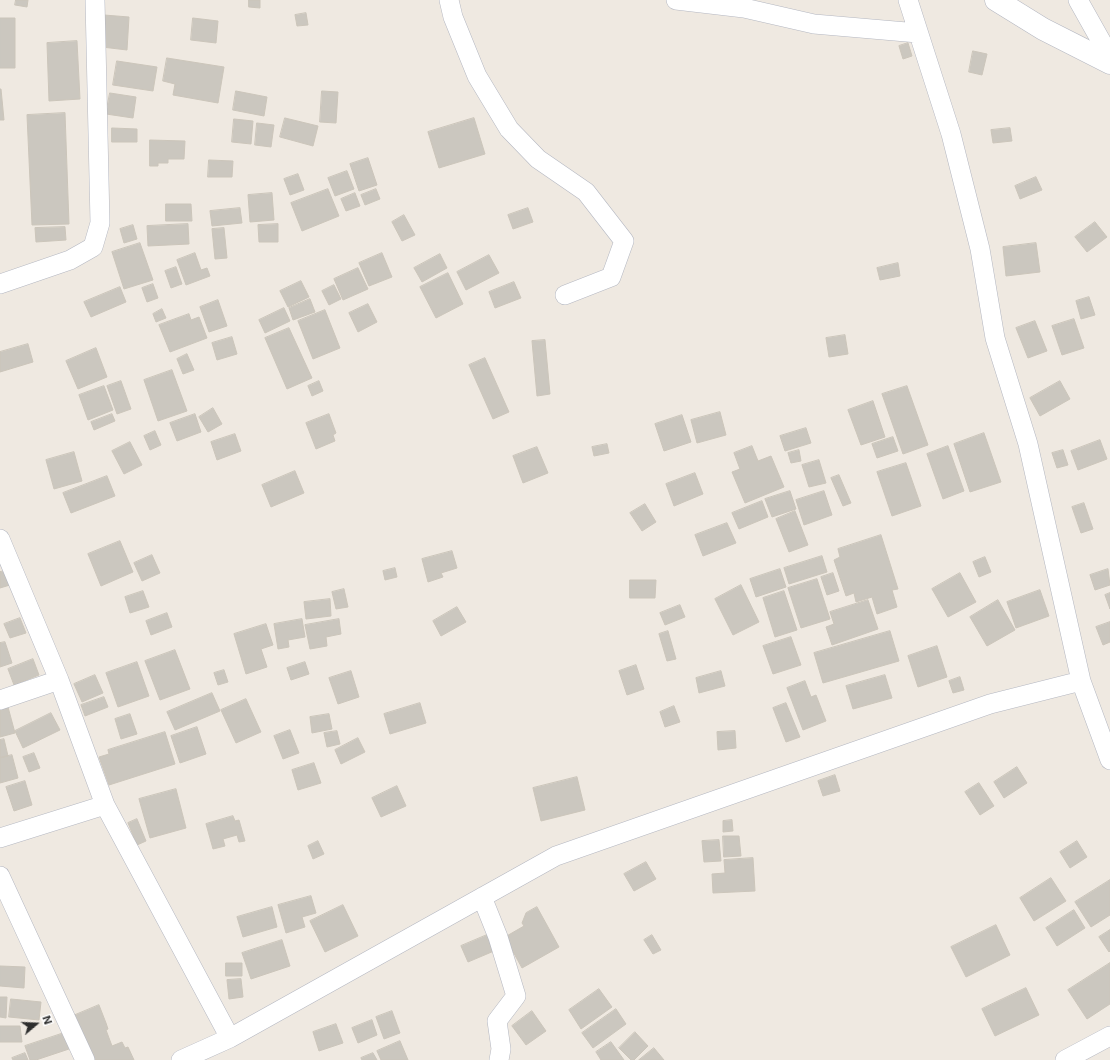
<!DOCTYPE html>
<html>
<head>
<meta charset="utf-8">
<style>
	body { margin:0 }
	#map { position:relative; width:1110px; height:1060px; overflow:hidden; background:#efe9e1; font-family:Inter,sans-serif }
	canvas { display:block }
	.north { position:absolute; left:16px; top:1004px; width:40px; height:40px; -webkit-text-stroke:3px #fff; paint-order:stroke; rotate:71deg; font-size:11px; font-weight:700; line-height:16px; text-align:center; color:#2e2e2e }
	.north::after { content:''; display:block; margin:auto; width:14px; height:18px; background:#2e2e2e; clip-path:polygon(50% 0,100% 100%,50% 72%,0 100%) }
</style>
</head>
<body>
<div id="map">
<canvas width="1110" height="1060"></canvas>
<div class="north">N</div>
</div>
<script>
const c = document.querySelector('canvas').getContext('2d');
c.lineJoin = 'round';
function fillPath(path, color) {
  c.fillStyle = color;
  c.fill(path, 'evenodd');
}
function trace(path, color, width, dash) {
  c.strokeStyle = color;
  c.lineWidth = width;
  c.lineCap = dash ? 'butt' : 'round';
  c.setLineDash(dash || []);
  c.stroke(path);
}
const building = new Path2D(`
	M16,0H28L27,7L15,5Z
	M249,0H260V8L249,7Z
	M306,13L308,25L297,26L295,15Z
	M104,15L129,17L127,50L102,47Z
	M0,18H15V68H0Z
	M193,18L218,21L216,43L191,40Z
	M77,41L80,99L49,101L47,43Z
	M908,43L912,56L903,59L899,46Z
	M973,51L987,54L982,75L969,72Z
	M167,58L224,67L218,103L173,95L175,84L163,81Z
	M117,61L157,67L153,91L113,85Z
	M0,89H1L4,120H0Z
	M236,91L267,97L264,116L233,110Z
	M322,91L338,92L336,123L320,122Z
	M110,93L136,97L133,118L106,114Z
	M65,113L69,224L32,225L27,115Z
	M285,118L318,126L313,146L280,137Z
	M474,118L485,154L439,168L428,132Z
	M234,119L253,121L251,144L232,142Z
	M257,123L274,125L271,147L255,145Z
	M112,128L137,129V142H112Z
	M1010,128L1012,141L993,143L991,130Z
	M150,140L185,141L184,159H168V163H158V166H150Z
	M368,158L377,185L359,191L350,164Z
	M209,160L233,161L232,177H208Z
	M347,171L354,189L335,196L328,178Z
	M298,174L304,190L290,195L284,179Z
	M1036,177L1042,190L1020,199L1015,186Z
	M328,189L339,216L302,231L291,203Z
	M376,189L380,199L365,205L361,195Z
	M272,193L274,220L250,222L248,195Z
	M355,193L360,206L346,211L341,199Z
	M166,204H191L192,221H166Z
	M240,208L242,223L212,226L210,211Z
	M528,208L533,222L513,229L508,215Z
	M404,215L415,235L402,241L392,222Z
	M1095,222L1107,237L1087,252L1075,237Z
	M188,224L189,244L148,246L147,226Z
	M278,224V242H259L258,225Z
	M133,225L137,239L124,243L120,229Z
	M65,227L66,240L36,242L35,228Z
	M224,228L227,258L215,259L212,229Z
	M140,243L153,280L124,289L112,252Z
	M1036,243L1040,272L1006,276L1003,247Z
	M195,253L201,270L207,268L210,276L186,285L177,260Z
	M382,253L392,277L369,286L359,263Z
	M440,254L447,268L422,282L414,268Z
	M489,255L499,273L466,290L457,272Z
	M898,263L900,276L880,280L877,268Z
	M176,267L182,284L171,288L165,271Z
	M358,268L368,289L343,300L334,279Z
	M448,273L463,304L436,318L420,287Z
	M301,281L309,297L288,307L280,291Z
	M514,282L521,298L495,308L489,292Z
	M153,284L158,298L147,302L142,288Z
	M334,285L341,299L329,305L322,291Z
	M120,287L126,302L91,317L84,302Z
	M1089,297L1095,315L1081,319L1076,301Z
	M310,299L315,312L293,320L289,308Z
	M218,300L227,326L209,332L200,307Z
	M368,304L377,322L358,332L349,313Z
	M284,308L290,321L265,333L259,320Z
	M162,309L166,318L156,322L153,314Z
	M325,310L340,348L313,359L298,321Z
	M189,314L191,320L199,317L207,338L170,352L159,325Z
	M1074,319L1084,348L1062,355L1052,326Z
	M1035,321L1047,351L1028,358L1016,328Z
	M289,328L312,378L287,389L265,338Z
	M845,335L848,354L829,357L826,338Z
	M232,337L237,354L217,360L212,343Z
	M545,340L550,394L537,396L532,341Z
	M28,344L33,362L0,372V352Z
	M96,348L107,377L78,389L66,361Z
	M187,354L194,370L183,374L177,359Z
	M485,358L509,412L493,419L469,365Z
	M172,370L187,411L158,421L144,380Z
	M121,381L131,409L117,414L107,386Z
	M319,381L323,391L312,396L308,386Z
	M1060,381L1070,399L1040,416L1030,398Z
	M104,386L113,410L88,420L79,395Z
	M907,386L928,445L903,454L882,394Z
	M873,401L885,437L861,445L848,410Z
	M213,408L222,424L208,432L199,417Z
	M720,412L726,435L697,443L691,420Z
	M112,414L115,421L94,430L91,422Z
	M195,414L201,432L177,441L170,423Z
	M329,414L336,433L333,435L335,441L316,449L306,423Z
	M682,415L691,442L664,451L655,424Z
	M806,428L811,443L785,451L780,436Z
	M155,431L161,445L150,450L144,436Z
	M984,433L1001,482L970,492L954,444Z
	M235,434L241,451L217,460L211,442Z
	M893,437L898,451L877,458L872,444Z
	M1100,440L1107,459L1078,470L1071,451Z
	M130,442L142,465L124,474L112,451Z
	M607,444L609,453L594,456L592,447Z
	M752,446L758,461L771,456L784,487L745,503L732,472L740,469L734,453Z
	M948,446L964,491L943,499L927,454Z
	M537,447L548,473L523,483L513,456Z
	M799,450L801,461L791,463L788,453Z
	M1063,450L1068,465L1057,468L1052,453Z
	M74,452L82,481L54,489L46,460Z
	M819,460L826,483L809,487L802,465Z
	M906,463L921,506L892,516L877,472Z
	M295,471L304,493L271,507L262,485Z
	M695,473L703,494L674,506L666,484Z
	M839,475L851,503L843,506L831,478Z
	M107,476L115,496L71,513L63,493Z
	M790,491L796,509L772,517L765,499Z
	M824,491L832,515L804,525L796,500Z
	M762,501L768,517L739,529L732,513Z
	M1084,503L1093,529L1081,533L1072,507Z
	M645,504L656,522L642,531L630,513Z
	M795,511L808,545L789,552L776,519Z
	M727,523L736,543L703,556L695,535Z
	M881,535L898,589L892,590L897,607L877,614L872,597L856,602L854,593L846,596L834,560L840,557L838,549Z
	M120,541L133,572L101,586L88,554Z
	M452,551L457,568L441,573L443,577L428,582L422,559Z
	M152,555L160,573L142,581L134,563Z
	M822,556L827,572L789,584L784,568Z
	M985,557L991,572L979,577L973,562Z
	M395,568L397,577L385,580L383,571Z
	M780,569L786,587L756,597L750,579Z
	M1108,569L1110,585L1095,590L1090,575Z
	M5,571L10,585L0,588V572Z
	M833,573L839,591L827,595L821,577Z
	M960,573L976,602L948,617L932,589Z
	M817,579L830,619L801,628L788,588Z
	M630,580H656L655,598H630Z
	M741,585L759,622L733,635L715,599Z
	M344,589L348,607L336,609L332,592Z
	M1040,590L1049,616L1016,628L1007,602Z
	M143,591L149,607L130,613L125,597Z
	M784,591L797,630L775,637L763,598Z
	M1110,593V609L1105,595Z
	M330,599L331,616L306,619L304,602Z
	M868,600L878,629L832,645L826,627L834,624L830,612Z
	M998,600L1015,630L987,646L970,617Z
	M680,605L685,617L665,625L660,613Z
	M457,607L466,622L441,636L433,621Z
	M167,613L172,627L151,635L146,621Z
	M20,618L26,633L10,638L4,624Z
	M302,619L305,637L288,640L289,647L278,649L274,624Z
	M339,619L341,634L326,637L327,646L310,649L305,625Z
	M1110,622V642L1103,645L1096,627Z
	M266,624L273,645L261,649L267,667L246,674L234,634Z
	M668,631L676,659L667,661L659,634Z
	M890,631L899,661L823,683L814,653Z
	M791,637L801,665L773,674L763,646Z
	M5,642L12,663L0,667V643Z
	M937,646L947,677L918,687L908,656Z
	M175,650L190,689L160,700L145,661Z
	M33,659L39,675L14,685L8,669Z
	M137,662L149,696L118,707L106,673Z
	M305,662L309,674L291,680L287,668Z
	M636,665L644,689L627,695L619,671Z
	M224,670L228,682L218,685L214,673Z
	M351,671L359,697L338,704L329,678Z
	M721,671L725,686L699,693L696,678Z
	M95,675L103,693L82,702L74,684Z
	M885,675L892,698L853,709L846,686Z
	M960,677L964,690L953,693L949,681Z
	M805,681L811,697L816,695L826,721L803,730L787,688Z
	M212,693L220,711L175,730L167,712Z
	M104,697L108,707L85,716L81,705Z
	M246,699L261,732L236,743L221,710Z
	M420,703L426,723L390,734L384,714Z
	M786,703L800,737L786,742L773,708Z
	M674,706L680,722L665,727L660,712Z
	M8,707L15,733L0,737V709Z
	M51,713L60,730L23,748L15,731Z
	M130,714L137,734L121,739L115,719Z
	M329,714L332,729L312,733L310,717Z
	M197,727L206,754L180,763L171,736Z
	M290,730L299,753L283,759L274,736Z
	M337,731L340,744L327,747L324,733Z
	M735,731L736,748L718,750L717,732Z
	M165,732L175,764L109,785L99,757L109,754L108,750Z
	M358,738L365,752L341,764L335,750Z
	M4,739L8,756L0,758V740Z
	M34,753L40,768L29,772L23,757Z
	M12,755L18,778L0,783V758Z
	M314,763L321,783L298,790L292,770Z
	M1017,767L1027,783L1004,798L994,782Z
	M835,775L840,791L823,796L818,781Z
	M577,777L585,810L541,821L533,788Z
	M25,781L32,805L14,811L6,787Z
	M979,783L994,806L980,815L965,792Z
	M397,786L406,806L381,817L372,798Z
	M176,789L186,828L150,838L139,799Z
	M233,816L235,821L239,820L245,841L239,842L237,835L223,839L225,846L213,849L206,824Z
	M137,819L146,841L137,845L128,823Z
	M732,820L733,831L723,832V821Z
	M723,836H739L741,856L724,857Z
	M719,840L721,861L704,862L702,841Z
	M318,841L324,854L313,859L308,846Z
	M1077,841L1087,857L1070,868L1060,852Z
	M753,858L755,891L713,893L712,874L725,873L724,860Z
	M646,862L656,879L634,891L624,874Z
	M1051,878L1066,901L1034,921L1020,898Z
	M1110,880V915L1091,927L1075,902Z
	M311,896L316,913L302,917L305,927L286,933L278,905Z
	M343,905L358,936L325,952L310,921Z
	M272,907L277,927L243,937L237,917Z
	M537,907L559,947L522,968L505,937L524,926L522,923L526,913Z
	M1074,910L1085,928L1057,946L1046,928Z
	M996,925L1010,955L966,977L951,947Z
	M1110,930V951L1109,952L1099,937Z
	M487,935L494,951L468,962L461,946Z
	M652,935L661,950L653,954L644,940Z
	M282,940L290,966L251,979L242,953Z
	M226,963H242V976H226Z
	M1110,963V1004L1087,1019L1068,990Z
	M0,966L25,967L24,988L0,986Z
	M241,979L243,997L229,999L227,980Z
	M1026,988L1039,1015L995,1036L982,1009Z
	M599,989L612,1007L581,1029L569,1010Z
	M0,997H7L6,1018L0,1017Z
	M11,999L41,1002L39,1020L9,1017Z
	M99,1005L106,1023L108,1029L106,1030L112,1046L122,1042L125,1048L128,1047L134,1060H91L73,1016Z
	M616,1009L626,1024L593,1048L582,1033Z
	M392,1011L400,1033L384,1039L376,1017Z
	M532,1011L546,1031L526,1045L512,1026Z
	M372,1020L377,1035L358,1043L352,1028Z
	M336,1024L343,1043L319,1051L313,1032Z
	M0,1026H20L22,1042H0Z
	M635,1032L648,1046L634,1060H631L619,1048Z
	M64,1033L69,1049L36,1060H30L25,1046Z
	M400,1041L408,1060H381L377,1051Z
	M611,1042L624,1060H601L596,1052Z
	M654,1048L664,1060H639Z
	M25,1053L28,1060H13L12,1058Z
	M373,1053L377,1060H362L361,1058Z`);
const street = new Path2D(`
	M449,0L453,17L477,76L509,129L538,159L586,192L624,241L611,277L565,295
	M676,0L744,8L814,24L918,33
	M908,0L951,134L980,249L995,338L1028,444L1081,681L1110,760
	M1078,0L1110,57
	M0,284L70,260L93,247L100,223L95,0
	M0,539L59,680L105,805L230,1038
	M0,700L59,680
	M0,838L105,805
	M0,876L85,1060
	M482,897L498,937L516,996L497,1021L501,1049L499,1060
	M181,1060L230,1038L556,856L990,704L1081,681
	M1065,1060L1110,1036`);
const secondary = new Path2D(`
	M996,0L1043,29L1110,63`);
fillPath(building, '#cbc7bf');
trace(building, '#cbc5ba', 1);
trace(street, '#b4b7c1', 20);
trace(secondary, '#b4b7c1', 23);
trace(street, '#fff', 19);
trace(secondary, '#fff', 22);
</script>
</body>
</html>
